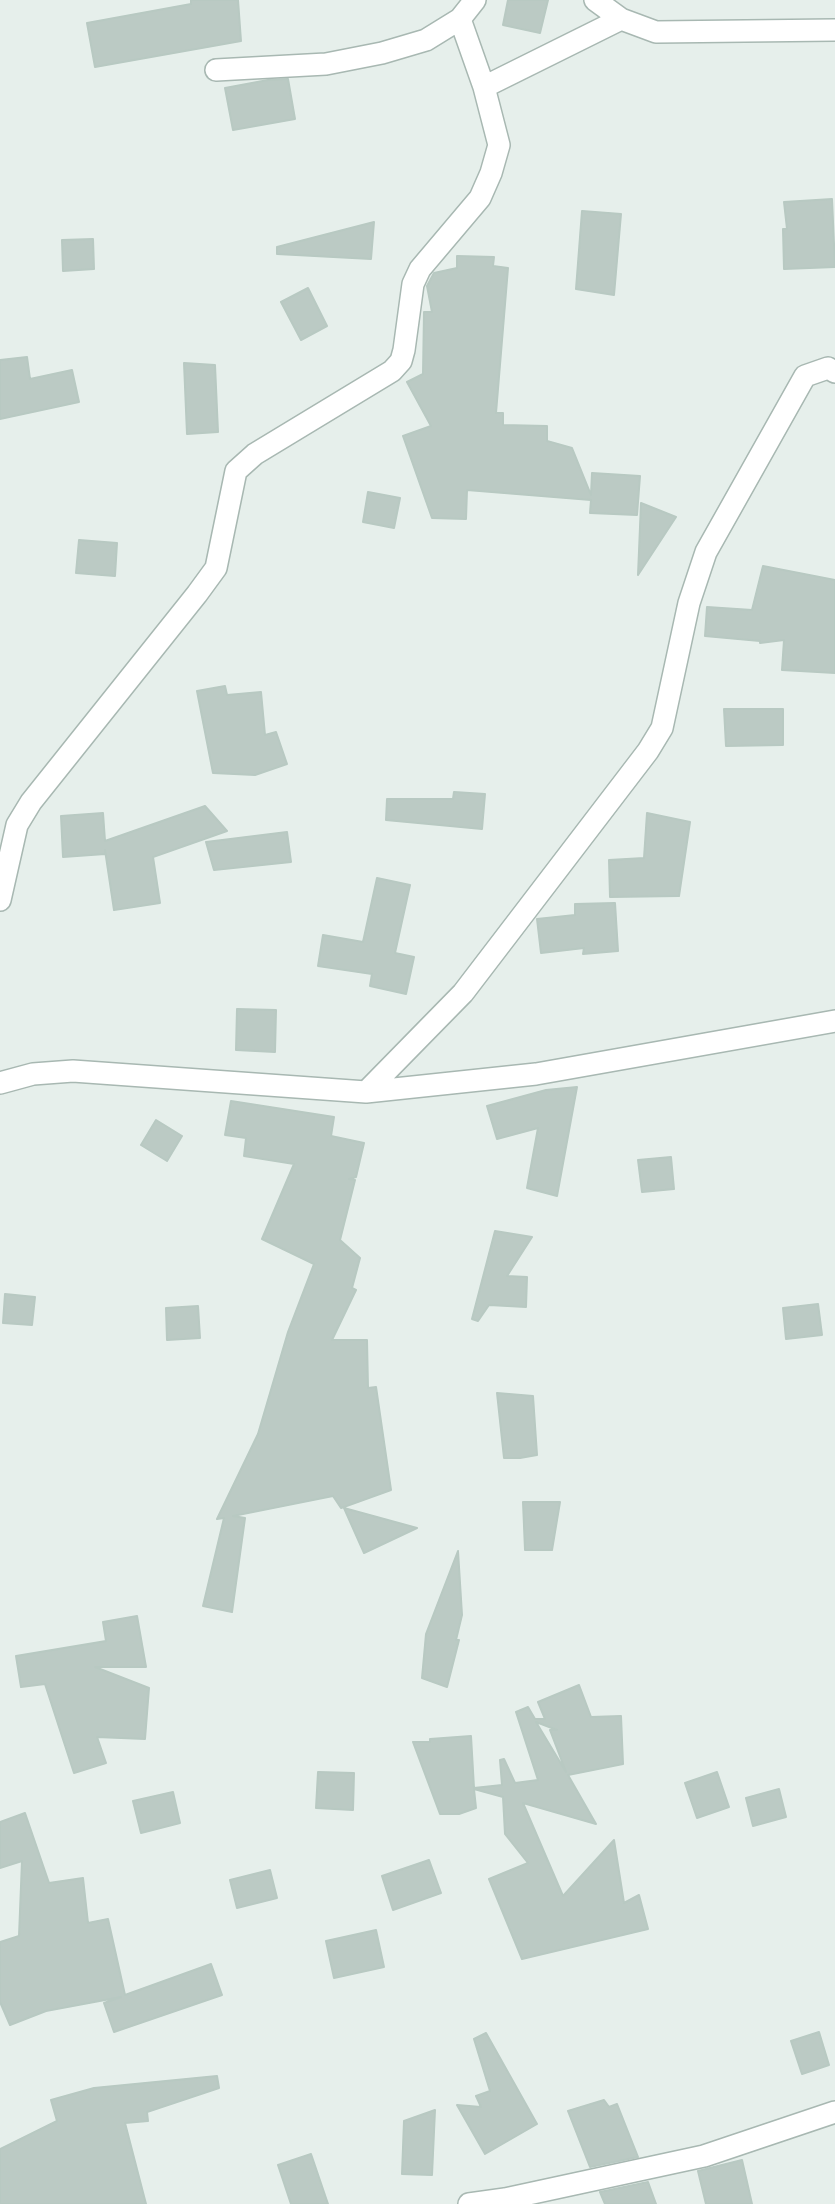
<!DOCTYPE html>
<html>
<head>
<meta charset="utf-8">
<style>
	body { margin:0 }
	canvas { display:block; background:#e6efeb }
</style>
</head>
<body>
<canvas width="835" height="2204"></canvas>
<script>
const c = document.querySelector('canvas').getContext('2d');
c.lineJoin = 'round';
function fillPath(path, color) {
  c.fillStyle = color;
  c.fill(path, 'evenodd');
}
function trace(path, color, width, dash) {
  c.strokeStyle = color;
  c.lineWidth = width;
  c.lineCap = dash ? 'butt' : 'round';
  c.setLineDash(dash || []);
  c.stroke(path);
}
const building = new Path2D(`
	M191,0H238L241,41L95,67L87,23L191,4Z
	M508,0H548L540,33L503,25Z
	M288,79L295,119L233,130L225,88L268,80Z
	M832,199L835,267L784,269L783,229H787L784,202Z
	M582,211L621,214L614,295L576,289Z
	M374,222L371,259L277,254V247Z
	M93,239L94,269L63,271L62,240Z
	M457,256L494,257L493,266L508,268L496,413H503V425L547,426V441L572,448L591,495L592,473L640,476L637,515L590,513L591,500L467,490L466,519L432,518L403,436L431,426L407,382L423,374L424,312H432L427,286L434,273L457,268Z
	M308,288L327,326L301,340L281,302Z
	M27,357L30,379L72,370L79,402L0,419V360Z
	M184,363L215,365L218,432L187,434Z
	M368,492L400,498L394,528L363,522Z
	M641,503L676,517L638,575Z
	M79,540L117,543L115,576L76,573Z
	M763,566L835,580V673L782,670L784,640L760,643V641L705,636L707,607L752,610Z
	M225,686L227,695L261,692L265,735L276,732L287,764L255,775L213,773L197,691Z
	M724,709H783V745L726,746Z
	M454,792L485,794L482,829L386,820L387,799H453Z
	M205,806L227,831L153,857L160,903L114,910L105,850V854L63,857L61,816L103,813L105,841Z
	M647,813L690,822L679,896L610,897L609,860L644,858Z
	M287,832L291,862L214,870L206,842Z
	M377,878L410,885L395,953L414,957L406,994L370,986L372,974L318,966L323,935L363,942Z
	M615,903L618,951L583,954L584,948L541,953L537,919L575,915V904Z
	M237,1009L276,1010L275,1052L236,1050Z
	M577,1087L557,1196L527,1188L538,1128L497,1139L487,1106L546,1090Z
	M231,1101L334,1117L331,1136L364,1143L356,1177L349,1179L355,1180L340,1240L360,1258L352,1288L356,1290L332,1340H367L368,1388L376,1387L391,1490L341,1508L333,1496L233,1516L245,1518L232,1612L203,1606L224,1518L217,1519L258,1434L288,1332L314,1264L262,1239L294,1164L244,1156L246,1138L225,1135Z
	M156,1120L182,1136L167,1161L141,1145Z
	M671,1157L674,1189L642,1192L638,1160Z
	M495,1231L532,1237L507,1276L527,1277L526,1307L489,1305L478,1321L472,1319Z
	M5,1294L35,1297L32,1325L3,1323Z
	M818,1304L822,1335L786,1339L783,1308Z
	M198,1306L200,1338L167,1340L166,1308Z
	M497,1393L533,1396L537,1455L520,1458H504Z
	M523,1502H560L552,1550H525Z
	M344,1508L417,1528L364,1553Z
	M458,1551L462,1615L456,1640H459L447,1687L422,1678L426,1634Z
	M137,1616L146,1667H95L149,1688L145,1739L97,1737L106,1763L74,1773L45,1684L21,1687L16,1656L106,1641L103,1622Z
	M579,1685L591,1717L621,1716L623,1764L568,1775L596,1824L523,1803L563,1896L614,1840L624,1903L639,1895L648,1929L522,1959L489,1879L528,1863L505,1834L503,1797L474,1789L476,1808L459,1814H440L413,1742H430V1739L471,1736L474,1788L502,1785L500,1760L504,1759L515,1783L538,1780L516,1712L528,1707L535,1719H545L538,1702ZM536,1722L557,1730H550L566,1772Z
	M318,1772L354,1773L353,1810L316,1808Z
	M717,1772L729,1807L697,1818L685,1783Z
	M779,1789L786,1817L753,1826L746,1798Z
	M173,1792L180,1823L141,1833L133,1801Z
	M25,1813L49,1883L83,1878L88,1923L108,1919L125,1995L211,1964L222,1995L114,2032L104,2003L121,1997L46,2011L10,2025L0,2002V1942L19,1936L22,1861L0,1868V1822Z
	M429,1860L441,1893L393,1910L382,1876Z
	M270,1870L277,1898L237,1908L230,1880Z
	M376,1930L384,1967L334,1978L326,1941Z
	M819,2032L829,2065L802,2074L791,2041Z
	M486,2033L537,2124L485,2154L457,2105L481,2107L476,2096L490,2091L474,2039Z
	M217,2076L219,2088L147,2112L148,2121L125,2123L146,2204H0V2149L57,2121L51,2100L94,2088Z
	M604,2100L609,2107L617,2104L638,2157L590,2167L568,2111Z
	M435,2110L432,2175L402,2174L404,2121Z
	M311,2154L328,2204H291L278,2165Z
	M742,2160L752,2204H706L698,2171Z
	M648,2182L656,2204H605L600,2192Z`);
const minor = new Path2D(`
	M595,0L621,19L656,32L835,30
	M460,19L484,87L621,19
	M216,70L326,64L382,53L426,40L460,19L475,0
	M0,900L17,825L31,802L197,594L216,568L236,471L255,454L392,371L401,361L404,350L413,284L420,269L480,198L491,173L499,145L484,87
	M0,1083L33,1074L73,1071L366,1092L536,1074L835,1021
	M366,1092L463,993L648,751L662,728L689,603L706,552L805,376L828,368L835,372
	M469,2204L505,2199L704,2156L835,2112`);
fillPath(building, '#bbcac4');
trace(building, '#b8c9c2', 2);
trace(minor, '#a8b8b2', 24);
trace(minor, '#fff', 21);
</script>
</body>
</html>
